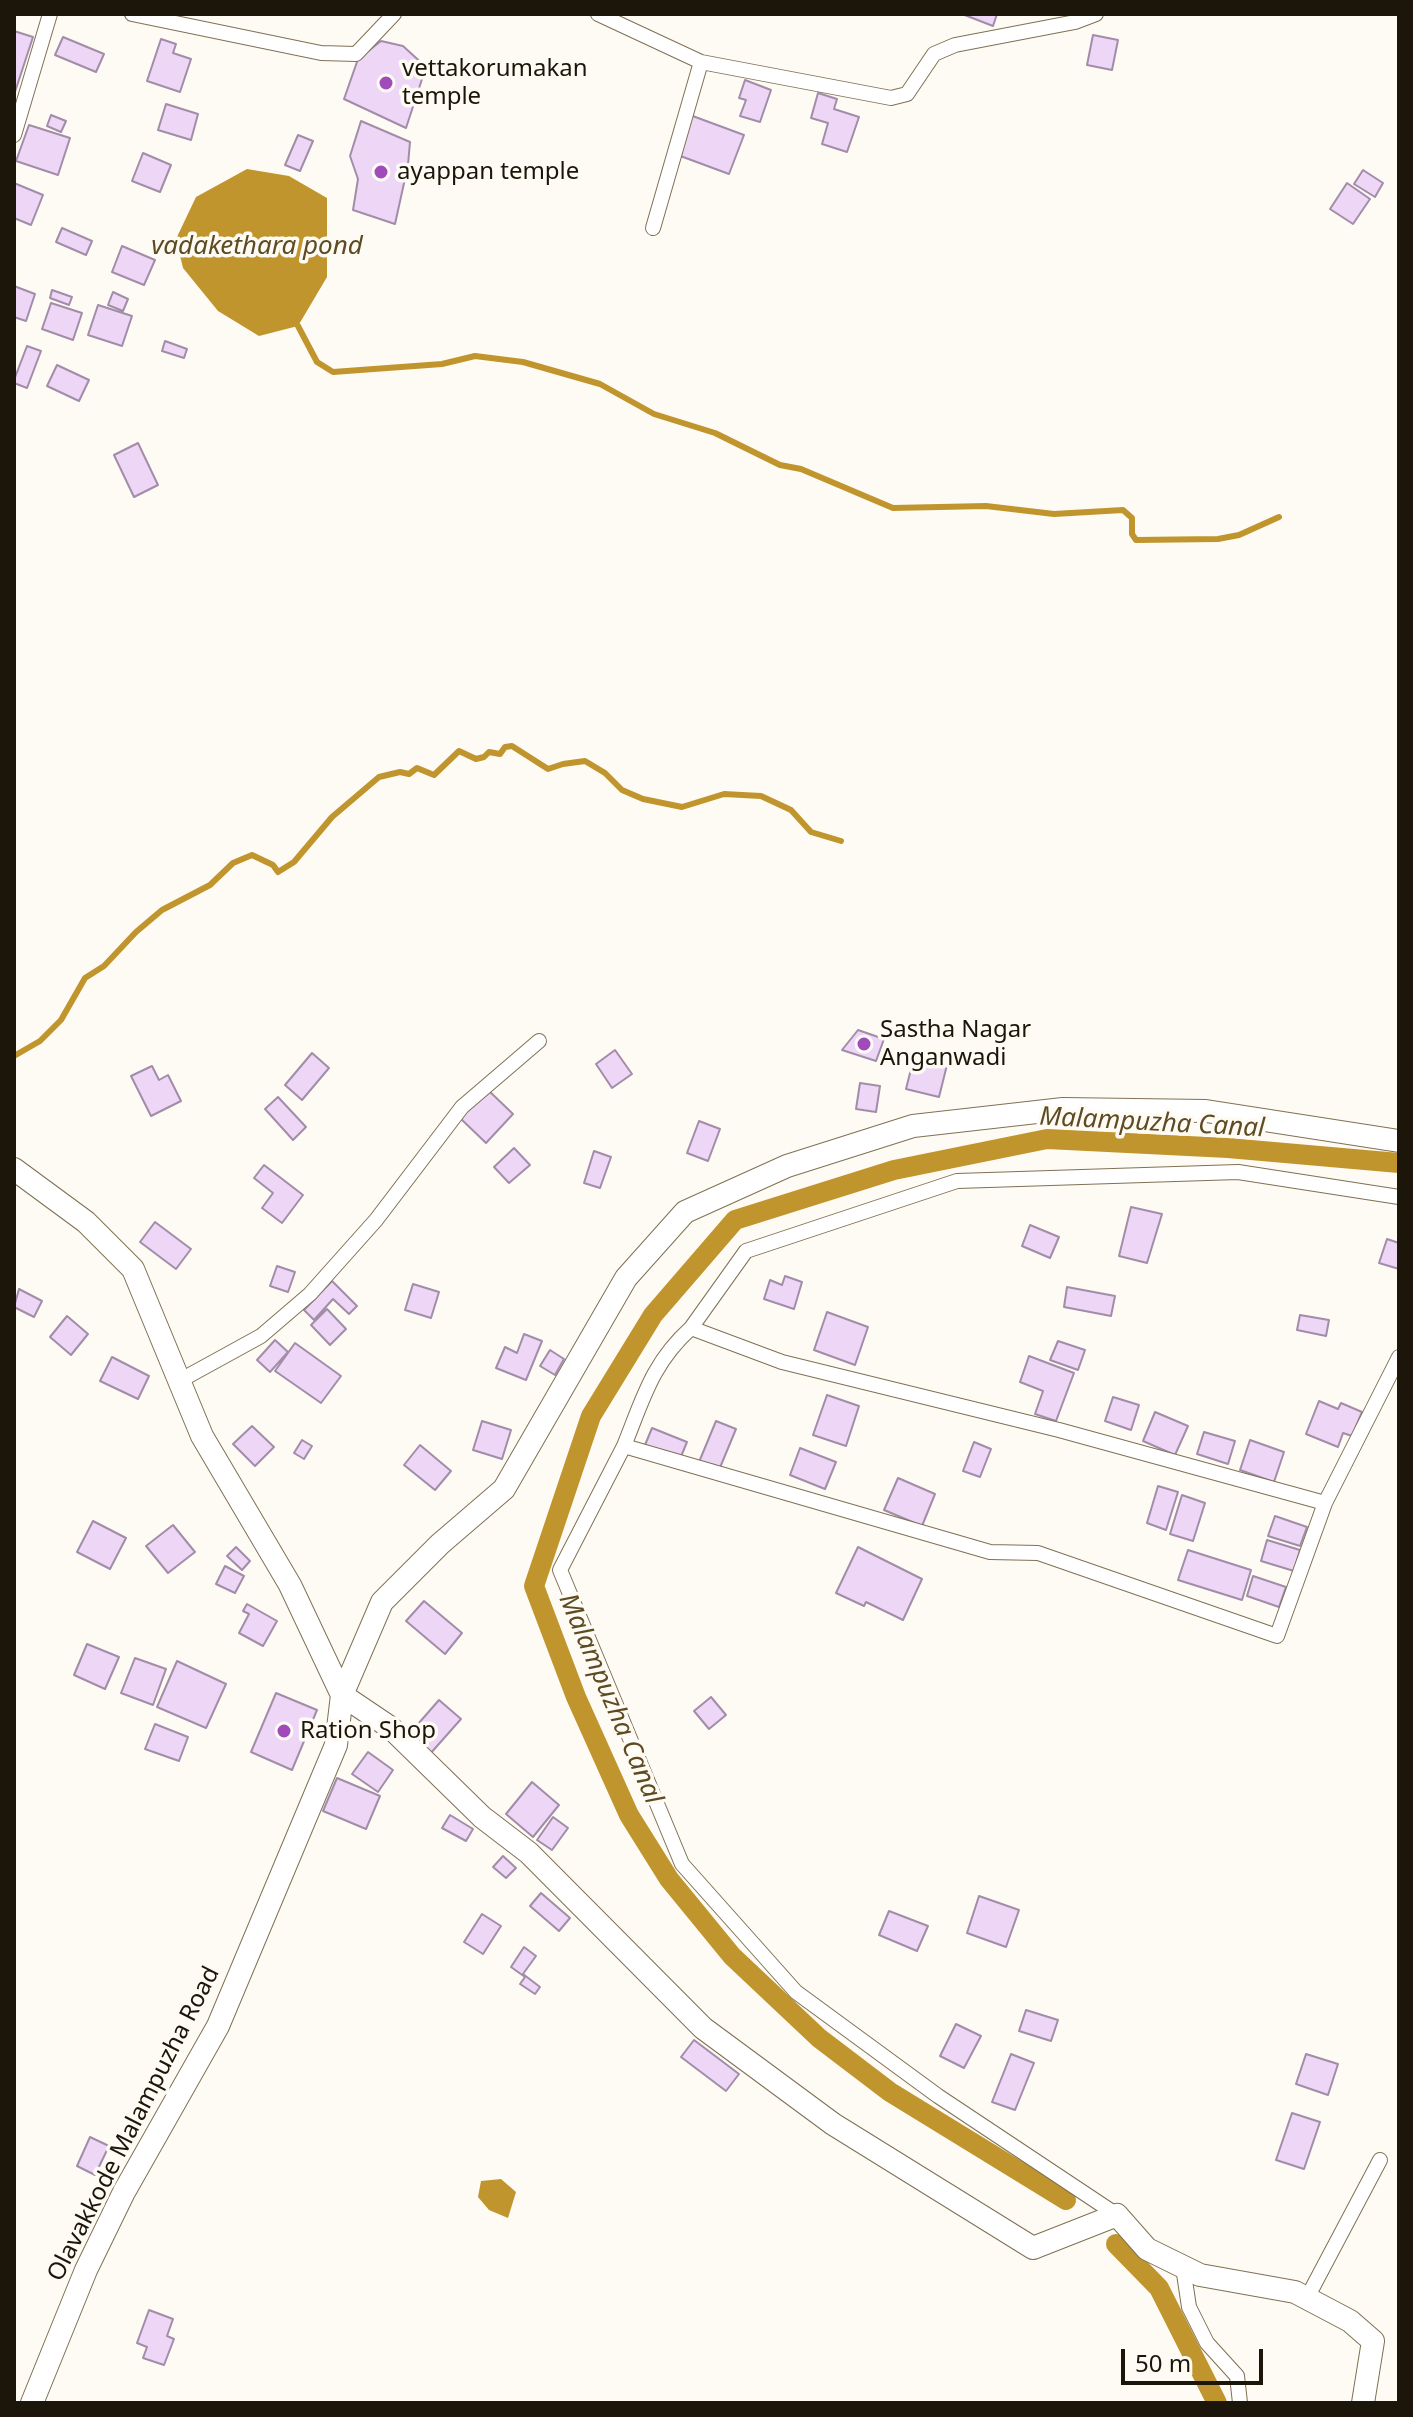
<!DOCTYPE html>
<html>
<head>
<meta charset="utf-8">
<style>
	body { margin:0 }
	#map { position:relative; width:1413px; height:2417px; overflow:hidden; background:#fefbf4; font-family:"Noto Sans",sans-serif }
	canvas { display:block }
	.frame { position:absolute; inset:0; border:16px solid #1c160a; pointer-events:none }
	.scale { position:absolute; left:1121px; top:2349px; width:142px; height:36px; box-sizing:border-box; border:4px solid #1c160a; border-top:0; padding-left:10px; font-size:24px; line-height:28px; white-space:nowrap; color:#1c160a; -webkit-text-stroke:6px #fefbf4; paint-order:stroke }
</style>
</head>
<body>
<div id="map">
<canvas width="1413" height="2417"></canvas>
<div class="frame"></div>
<div class="scale">50 m</div>
</div>
<script>
const c = document.querySelector('canvas').getContext('2d');
c.lineJoin = 'round';
function fillPath(path, color) {
  c.fillStyle = color;
  c.fill(path, 'evenodd');
}
function trace(path, color, width, dash) {
  c.strokeStyle = color;
  c.lineWidth = width;
  c.lineCap = dash ? 'butt' : 'round';
  c.setLineDash(dash || []);
  c.stroke(path);
}
function label(font, color, halo, rows, align = 'center') {
  c.font = font + ' "Noto Sans",sans-serif';
  c.lineWidth = 7;
  c.setLineDash([]);
  c.textBaseline = 'middle';
  c.strokeStyle = halo;
  c.fillStyle = color;
  for (const [text, x, y, turn = 0] of rows) {
    c.save();
    c.translate(x, y);
    c.rotate((+turn || 0) * Math.PI / 180);
    c.textAlign = isNaN(turn) ? turn : align;
    if (halo) c.strokeText(text, 0, 0);
    c.fillText(text, 0, 0);
    c.restore();
  }
}
const water = new Path2D(`
	M247,169L289,176L327,198V277L298,326L259,336L218,311L183,268L176,239L196,197Z
	M501,2179L516,2192L508,2218L489,2210L478,2197L481,2181Z`);
const stream = new Path2D(`
	M298,326L317,362L333,372L442,364L475,356L523,362L600,384L654,414L715,433L780,465L801,469L893,508L986,506L1054,514L1123,510L1132,518V534L1136,540L1218,539L1239,535L1279,517
	M14,1056L40,1041L61,1020L85,978L104,966L136,932L162,910L210,885L233,863L252,855L273,865L278,872L294,862L332,817L379,777L400,772L409,774L417,768L434,775L459,751L476,759L484,757L489,752L500,754L505,747L512,746L548,769L563,764L585,761L605,773L622,790L643,799L682,807L724,794L761,796L791,810L811,832L841,841`);
const canal = new Path2D(`
	M1066,2200L890,2092L819,2038L732,1956L669,1879L629,1815L576,1697L534,1586L591,1416L653,1315L735,1220L894,1170L1047,1139L1228,1148L1399,1163
	M1116,2244L1159,2288L1217,2403`);
const building = new Path2D(`
	M962,14H997L993,26Z
	M14,31L33,37L14,95Z
	M1093,35L1118,40L1112,70L1087,65Z
	M63,37L104,54L96,72L55,55Z
	M161,39L176,44L173,53L191,59L180,92L147,81Z
	M381,41L403,46L426,67L406,128L344,99L358,59Z
	M745,80L771,90L760,122L740,116L746,100L739,98Z
	M818,93L837,99L834,109L859,117L847,152L822,144L828,123L811,118Z
	M166,104L198,114L191,140L158,130Z
	M51,115L66,121L61,132L47,126Z
	M690,115L744,135L729,174L675,154Z
	M361,121L410,142L408,165L395,224L353,210L358,179L350,156Z
	M29,125L70,138L58,175L16,161Z
	M298,135L313,141L300,171L285,165Z
	M143,153L171,165L160,192L132,181Z
	M1363,170L1383,183L1375,197L1354,184Z
	M14,183L43,195L31,225L14,218Z
	M1347,183L1370,199L1353,224L1330,209Z
	M62,228L92,241L86,255L56,242Z
	M122,246L155,260L144,285L112,272Z
	M14,286L35,294L26,321L14,317Z
	M52,290L72,297L69,305L50,298Z
	M113,292L128,299L123,311L108,305Z
	M51,303L82,313L73,340L42,329Z
	M98,305L132,316L122,346L88,335Z
	M165,341L187,349L184,358L162,351Z
	M27,346L41,351L27,388L14,383V380Z
	M57,365L89,380L79,401L47,386Z
	M138,443L158,485L134,497L114,455Z
	M858,1030L884,1039L876,1061L842,1050Z
	M615,1050L632,1074L612,1088L596,1064Z
	M312,1053L329,1068L302,1100L285,1085Z
	M915,1053L948,1061L939,1097L906,1089Z
	M152,1066L159,1080L168,1075L181,1101L151,1116L131,1076Z
	M860,1083L880,1086L876,1112L856,1109Z
	M487,1089L513,1114L486,1143L460,1118Z
	M278,1097L306,1127L293,1140L265,1109Z
	M699,1121L720,1129L708,1161L687,1153Z
	M514,1148L530,1165L509,1183L494,1167Z
	M594,1151L611,1157L600,1188L584,1183Z
	M264,1165L303,1195L282,1223L262,1208L273,1193L254,1178Z
	M1131,1207L1162,1214L1147,1263L1119,1256Z
	M155,1222L191,1249L176,1269L140,1242Z
	M1030,1225L1059,1237L1050,1258L1022,1246Z
	M1387,1239L1399,1243V1269L1379,1263Z
	M277,1266L295,1272L288,1292L270,1286Z
	M785,1276L802,1282L794,1309L764,1299L770,1280L782,1285Z
	M332,1281L357,1306L349,1314L333,1299L314,1320L304,1310Z
	M413,1284L439,1292L431,1318L405,1310Z
	M1067,1287L1115,1296L1111,1316L1064,1307Z
	M19,1289L42,1301L34,1317L14,1307Z
	M327,1309L346,1329L330,1345L311,1325Z
	M827,1312L868,1327L855,1365L814,1350Z
	M1300,1315L1329,1320L1326,1336L1297,1330Z
	M67,1316L88,1334L71,1355L50,1337Z
	M524,1334L542,1341L526,1380L496,1368L505,1347L517,1353Z
	M275,1340L288,1352L270,1372L257,1360Z
	M1058,1341L1085,1350L1078,1370L1050,1360Z
	M295,1343L341,1376L321,1403L275,1371Z
	M550,1350L564,1359L555,1375L540,1366Z
	M1029,1356L1074,1373L1056,1421L1035,1414L1043,1391L1020,1382Z
	M112,1357L149,1376L138,1399L100,1381Z
	M827,1395L859,1406L846,1446L813,1435Z
	M1113,1397L1139,1405L1131,1430L1105,1421Z
	M1319,1401L1338,1409L1341,1403L1362,1412L1352,1436L1343,1433L1338,1447L1306,1434Z
	M1155,1412L1188,1426L1175,1455L1143,1441Z
	M482,1421L511,1430L502,1459L473,1450Z
	M716,1421L736,1429L719,1470L699,1462Z
	M252,1426L274,1447L255,1466L233,1444Z
	M652,1428L687,1442L680,1459L645,1445Z
	M1204,1432L1235,1441L1228,1464L1197,1454Z
	M302,1440L312,1446L304,1459L294,1453Z
	M1250,1440L1284,1452L1274,1482L1240,1470Z
	M974,1442L991,1449L980,1477L963,1471Z
	M420,1445L451,1471L435,1490L404,1465Z
	M800,1448L836,1462L825,1489L790,1475Z
	M898,1478L935,1494L922,1526L884,1510Z
	M1158,1486L1178,1492L1166,1530L1147,1523Z
	M1182,1495L1205,1503L1193,1541L1170,1534Z
	M1275,1516L1307,1527L1300,1546L1268,1536Z
	M93,1521L126,1538L110,1569L77,1552Z
	M173,1525L195,1552L168,1573L146,1546Z
	M1267,1540L1300,1550L1294,1571L1261,1561Z
	M236,1547L250,1561L242,1570L227,1556Z
	M858,1547L922,1579L903,1620L866,1602L864,1606L836,1593Z
	M1188,1550L1251,1570L1242,1600L1178,1580Z
	M225,1566L244,1576L235,1593L216,1584Z
	M1253,1576L1286,1587L1279,1607L1247,1596Z
	M424,1601L462,1633L445,1654L406,1621Z
	M247,1604L277,1621L263,1646L239,1633L249,1614L243,1611Z
	M87,1644L119,1657L105,1689L74,1675Z
	M135,1658L166,1669L153,1705L121,1693Z
	M177,1661L226,1684L206,1728L157,1707Z
	M276,1693L317,1710L292,1770L251,1752Z
	M711,1697L726,1715L709,1729L694,1711Z
	M439,1700L461,1719L430,1754L414,1740L423,1729L418,1724Z
	M155,1724L188,1737L179,1761L145,1749Z
	M368,1752L393,1770L378,1792L352,1774Z
	M337,1778L380,1796L366,1829L323,1811Z
	M532,1782L559,1805L533,1837L506,1814Z
	M450,1815L473,1829L466,1841L442,1828Z
	M553,1817L568,1828L552,1850L537,1840Z
	M503,1856L516,1868L506,1878L493,1867Z
	M541,1893L570,1918L559,1931L530,1906Z
	M979,1896L1019,1910L1006,1947L967,1933Z
	M889,1911L928,1926L917,1951L879,1935Z
	M482,1914L501,1926L483,1954L464,1942Z
	M524,1947L536,1956L523,1974L540,1987L535,1994L520,1984L525,1977L511,1967Z
	M1026,2010L1058,2020L1051,2041L1019,2031Z
	M956,2024L981,2036L964,2068L940,2056Z
	M694,2040L739,2074L726,2091L681,2057Z
	M1011,2054L1034,2063L1015,2110L992,2102Z
	M1306,2054L1338,2064L1328,2095L1296,2084Z
	M1292,2113L1320,2122L1304,2169L1276,2160Z
	M90,2137L109,2146L95,2175L77,2166Z
	M149,2310L173,2319L167,2336L174,2339L164,2365L143,2358L147,2347L137,2343Z`);
const street = new Path2D(`
	M132,14L321,53L356,54L394,14
	M598,14L701,62
	M14,135L50,14
	M653,228L701,62L891,98L907,94L934,54L955,45L1075,22L1096,14
	M691,1328L746,1251L957,1181L1238,1172L1399,1197
	M179,1381L261,1336L310,1294L376,1220L462,1107L539,1041
	M624,1446L560,1570L682,1864L796,1992L938,2096L1117,2215
	M1325,1503L1059,1430L782,1362L691,1328C652,1363 643,1399 624,1446L990,1552L1038,1553L1277,1636L1325,1503L1399,1357
	M1183,2267L1189,2307L1207,2343L1237,2376L1240,2403
	M1307,2298L1380,2160`);
const secondary = new Path2D(`
	M14,1169L86,1222L133,1269L202,1436L290,1585L342,1695L336,1745L218,2026L124,2192L86,2270L32,2403
	M1363,2403L1373,2341L1350,2321L1295,2292L1200,2275L1147,2249L1117,2215L1033,2248L833,2124L703,2028L529,1853L482,1817L391,1728L342,1695L382,1602L440,1544L504,1489L626,1278L685,1212L787,1166L913,1126L1063,1109L1206,1111L1399,1141`);
const markers = [
	[386,83,8,"#a04bb9"],
	[381,172,8,"#a04bb9"],
	[864,1044,8,"#a04bb9"],
	[284,1731,8,"#a04bb9"]
];
const poiNames = [
	["vettakorumakan",402,69],
	["temple",402,97],
	["ayappan temple",397,172],
	["Sastha Nagar",880,1030],
	["Anganwadi",880,1058],
	["Ration Shop",300,1731]
];
const streetNames = [
	["Olavakkode Malampuzha Road",134,2124,-63]
];
const waterNames = [
	["vadakethara pond",257,247],
	["Malampuzha Canal",1152,1123,3],
	["Malampuzha Canal",610,1699,67]
];
fillPath(water, '#c1952e');
trace(stream, '#c1952e', 6);
trace(canal, '#c1952e', 20);
fillPath(building, '#eed6f6');
trace(building, '#a28da9', 2);
trace(street, '#7f7154', 16);
trace(secondary, '#7f7154', 24);
trace(street, '#fff', 14);
trace(secondary, '#fff', 22);
for (const [x, y, r, color] of markers) {
  const dot = new Path2D();
  dot.arc(x, y, r, 0, 2 * Math.PI);
  c.fillStyle = color;
  c.fill(dot);
  trace(dot, '#fefbf4', 3);
}
label('24px', '#1c160a', '#fefbf4', poiNames, 'left');
label('24px', '#1c160a', '#fefbf4', streetNames);
label('italic 26px', '#5e4b23', '#fefbf4', waterNames);
</script>
</body>
</html>
